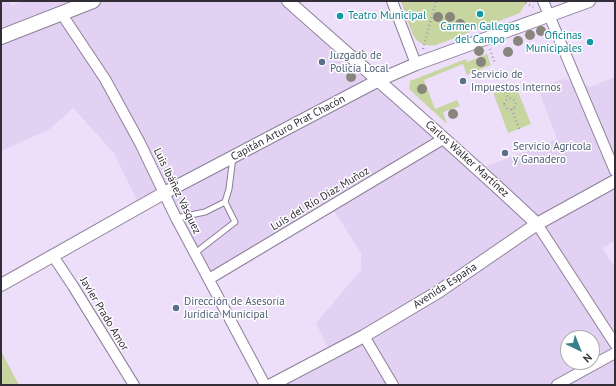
<!DOCTYPE html>
<html>
<head>
<meta charset="utf-8">
<style>
	body { margin:0 }
	#map { position:relative; width:616px; height:386px; overflow:hidden; background:#eddefa; font-family:"PT Sans",sans-serif }
	canvas { display:block }
	.frame { position:absolute; inset:0; border:2px solid #322d37; pointer-events:none }
	.north { position:absolute; left:560px; top:330px; width:40px; height:40px; box-sizing:border-box; background:#fff; border:1px solid #adabaf; border-radius:50%; rotate:137deg; font-size:11px; font-weight:700; line-height:16px; text-align:center; color:#322d37 }
	.north::after { content:''; display:block; margin:auto; width:14px; height:18px; background:#397f8b; clip-path:polygon(50% 0,100% 100%,50% 72%,0 100%) }
</style>
</head>
<body>
<div id="map">
<canvas width="616" height="386"></canvas>
<div class="frame"></div>
<div class="north">N</div>
</div>
<script>
const c = document.querySelector('canvas').getContext('2d');
c.lineJoin = 'round';
function fillPath(path, color) {
  c.fillStyle = color;
  c.fill(path, 'evenodd');
}
function trace(path, color, width, dash) {
  c.strokeStyle = color;
  c.lineWidth = width;
  c.lineCap = dash ? 'butt' : 'round';
  c.setLineDash(dash || []);
  c.stroke(path);
}
function label(font, color, halo, rows, align = 'center') {
  c.font = font + ' "PT Sans",sans-serif';
  c.lineWidth = 3;
  c.setLineDash([]);
  c.textBaseline = 'middle';
  c.strokeStyle = halo;
  c.fillStyle = color;
  for (const [text, x, y, turn = 0] of rows) {
    c.save();
    c.translate(x, y);
    c.rotate((+turn || 0) * Math.PI / 180);
    c.textAlign = isNaN(turn) ? turn : align;
    if (halo) c.strokeText(text, 0, 0);
    c.fillText(text, 0, 0);
    c.restore();
  }
}
const built = new Path2D(`
	M1,1H8L11,6L22,1H301L284,8L472,172L557,139L538,88L563,79L590,87L615,77V241L602,248L615,268V385H271L331,354L316,323L361,270V253L330,204L209,279L164,193L140,207L114,153L73,108L50,129L1,151ZM568,338H592V362H568Z`);
const green = new Path2D(`
	M401,1H527L520,13L436,45C429,46 421,45 416,39C411,34 404,9 401,1Z
	M487,54L491,65L467,75L463,64L424,80L435,109L457,100L460,106L443,112L447,124L409,89L410,81L466,59L467,62Z
	M515,84L531,124L508,133L493,92Z
	M1,351L19,385H2L1,383Z`);
const path = new Path2D(`
	M522,1L533,7
	M423,49L436,1
	M490,49L495,64
	M504,88L508,98
	M504.5 104a5.5 5.5 0 1 1 11 0a5.5 5.5 0 1 1-11 0Z
	M512,109L519,129`);
const service = new Path2D(`
	M176,218L205,212L225,202L229,189L233,157
	M195,253L235,222L225,202`);
const minor = new Path2D(`
	M392,1L416,64
	M543,1L615,171
	M61,13L105,79L140,143L176,218L265,385
	M537,224L615,344
	M53,256L73,286L134,385
	M209,279L443,139
	M364,336L393,385
	M557,385L615,353`);
const tertiary = new Path2D(`
	M288,1C371,75 456,147 537,224
	M1,285L164,193L379,80L416,64L589,1
	M271,385L364,336L438,292L537,224L615,181`);
const secondary = new Path2D(`
	M1,37L93,1`);
const trees = [
	[438,17],
	[450,17],
	[460,24],
	[541,31],
	[530,35],
	[518,41],
	[479,51],
	[508,52],
	[361,55],
	[481,62],
	[351,77],
	[422,89],
	[453,114]
];
const markers = [
	[480,14,4,"#0f9aa8"],
	[340,16,4,"#0f9aa8"],
	[590,42,4,"#0f9aa8"],
	[322,62,4,"#5c6f8a"],
	[463,81,4,"#5c6f8a"],
	[505,153,4,"#5c6f8a"],
	[176,308,4,"#5c6f8a"]
];
const cultureNames = [
	["Teatro Municipal",348,16],
	["Carmen Gallegos",480,27,"center"],
	["del Campo",480,40,"center"],
	["Oficinas",582,36,"right"],
	["Municipales",582,49,"right"]
];
const serviceNames = [
	["Juzgado de",330,56],
	["Policía Local",330,69],
	["Servicio de",471,75],
	["Impuestos Internos",471,88],
	["Servicio Agrícola",513,147],
	["y Ganadero",513,160],
	["Dirección de Asesoría",184,302],
	["Jurídica Municipal",184,315]
];
const streetNames = [
	["Capitán Arturo Prat Chacón",288,128,-28],
	["Carlos Walker Martínez",467,159,42],
	["Luis Ibáñez Vásquez",177,191,64],
	["Luis del Río Díaz Muñoz",320,199,-31],
	["Avenida España",445,286,-33],
	["Javier Prado Amor",104,314,59]
];
fillPath(built, '#e3d1f3');
fillPath(green, '#c7d6a1');
trace(service, '#8c7f98', 7);
trace(minor, '#8c7f98', 12);
trace(tertiary, '#8c7f98', 14);
trace(secondary, '#8c7f98', 16);
trace(path, '#a89cb2', 2.5, [1, 3]);
trace(service, '#fff', 5);
trace(minor, '#fff', 10);
trace(tertiary, '#fff', 12);
trace(secondary, '#fff', 14);
c.fillStyle = '#87857c';
for (const [x, y] of trees) {
  c.beginPath();
  c.arc(x, y, 5, 0, 2 * Math.PI);
  c.fill();
}
for (const [x, y, r, color] of markers) {
  const dot = new Path2D();
  dot.arc(x, y, r, 0, 2 * Math.PI);
  c.fillStyle = color;
  c.fill(dot);
  trace(dot, '#fff', 1.5);
}
label('11px', '#0d838f', '#fff', cultureNames, 'left');
label('11px', '#4e5e75', '#fff', serviceNames, 'left');
label('11px', '#322d37', '#fff', streetNames);
</script>
</body>
</html>
